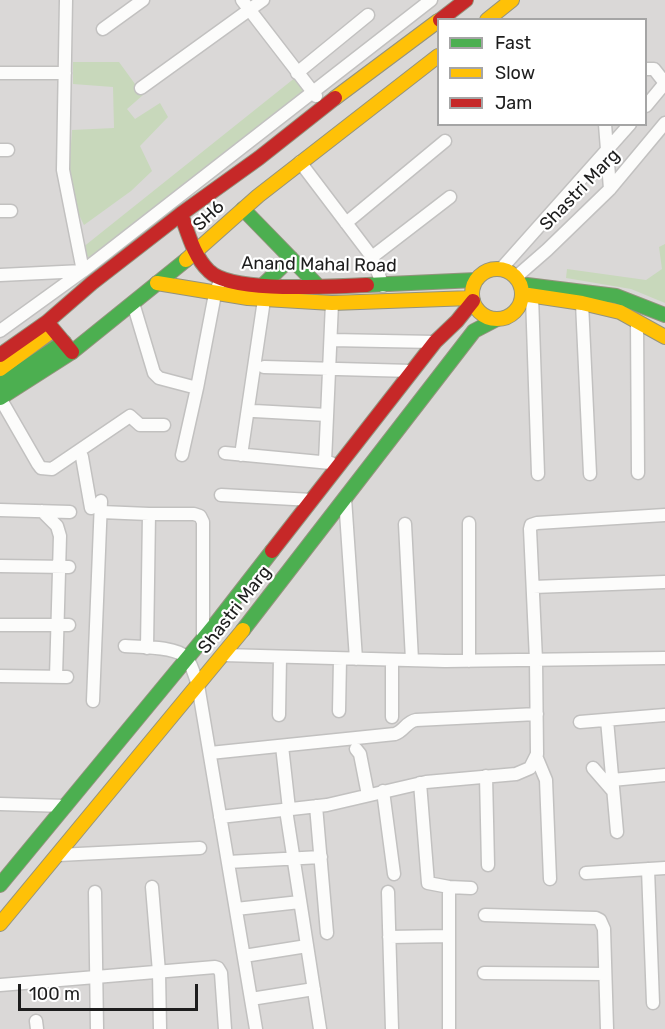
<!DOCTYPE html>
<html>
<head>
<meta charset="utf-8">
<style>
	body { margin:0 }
	#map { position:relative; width:665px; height:1029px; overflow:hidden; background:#ebe8e5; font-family:Rubik,sans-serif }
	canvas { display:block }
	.legend { position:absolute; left:437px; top:18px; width:210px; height:108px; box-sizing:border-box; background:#fff; border:2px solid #a5a5a5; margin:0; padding:8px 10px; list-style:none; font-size:18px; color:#1d1d1d }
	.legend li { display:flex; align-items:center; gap:12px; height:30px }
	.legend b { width:30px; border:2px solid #a5a5a5 }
	.scale { position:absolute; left:18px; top:984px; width:180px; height:27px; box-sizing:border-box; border:3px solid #1d1d1d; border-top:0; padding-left:8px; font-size:18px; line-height:21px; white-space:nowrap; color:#1d1d1d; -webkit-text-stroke:4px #fff; paint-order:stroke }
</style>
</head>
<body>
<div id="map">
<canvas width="665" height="1029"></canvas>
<ul class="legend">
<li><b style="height:8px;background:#4caf50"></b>Fast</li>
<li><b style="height:8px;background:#ffc107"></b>Slow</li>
<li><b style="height:8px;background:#c62828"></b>Jam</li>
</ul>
<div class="scale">100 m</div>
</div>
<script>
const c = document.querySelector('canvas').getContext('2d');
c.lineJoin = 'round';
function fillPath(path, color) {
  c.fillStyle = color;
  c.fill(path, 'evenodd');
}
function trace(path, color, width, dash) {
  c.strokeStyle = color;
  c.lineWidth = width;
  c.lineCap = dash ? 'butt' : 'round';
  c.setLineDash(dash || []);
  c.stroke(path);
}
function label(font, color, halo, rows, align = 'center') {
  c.font = font + ' Rubik,sans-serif';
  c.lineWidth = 4.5;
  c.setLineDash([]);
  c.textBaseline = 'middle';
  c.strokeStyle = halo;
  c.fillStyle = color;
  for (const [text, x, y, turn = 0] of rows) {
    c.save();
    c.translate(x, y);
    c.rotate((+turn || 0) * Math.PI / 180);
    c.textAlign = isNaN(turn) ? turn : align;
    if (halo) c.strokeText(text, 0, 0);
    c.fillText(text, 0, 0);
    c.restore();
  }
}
const residential = new Path2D(`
	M0,0H665V1029H0ZM438,20H646V124H438Z`);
const forest = new Path2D(`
	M73,62H119L143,95L127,109L135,119L160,103L168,117L140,146L152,171L131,191L84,225L79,215L69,173L72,130L114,128L113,87L73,84Z
	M296,77L308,92L90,260L82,248Z
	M665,244V303L631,289L566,278L567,269L646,280L662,269L659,247Z`);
const street = new Path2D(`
	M66,0L63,170L83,271
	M242,0L316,96
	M103,29L143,0
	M646,69H654L665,83L646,106
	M0,73H65
	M297,73L368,15
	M141,88L263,0
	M605,124L610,189
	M0,150H8
	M300,162L372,257L383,286
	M0,211H11
	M346,223L445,141
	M372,257L450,197
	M501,269L630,124
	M0,275L83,271
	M516,277L547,250L610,189L665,123
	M532,296L538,474
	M133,303L154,373L159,378L197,388
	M582,303L590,474
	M637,321L638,473
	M0,331L83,271L431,0
	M331,340L435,342
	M264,367L412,371
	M0,398L38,464L41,468L52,469L130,416L140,425H164
	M254,411L327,415
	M79,451L82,457L91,508
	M225,453L331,463
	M182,455L197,388L215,294L218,286
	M241,455L264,300
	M325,462L332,303
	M221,495L312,500
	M345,498L356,659
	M0,510L70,512
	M42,511L57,526L60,536L56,677
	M101,512L149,514H194L200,516L203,522V640
	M469,523V661
	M405,524L412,660
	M0,566L69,567
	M533,587L665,582
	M0,625H69
	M125,646C140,647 177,646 187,658C192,665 195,677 198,685L256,1029
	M147,648L149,514
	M223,655L445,661L665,658
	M392,660V717
	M0,676L67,677
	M93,701L101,501
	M339,711L340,659
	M279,715L280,657
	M607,720L617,832
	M580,722L665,715
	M282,746L289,809
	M356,749L360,754L368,795
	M210,753L395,734C404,731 406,722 416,720L537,714
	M536,756L546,780L550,879
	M593,768L613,791
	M486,776L488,865
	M612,780L665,775
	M420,783L428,883L449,887L471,888
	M383,791L394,874
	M0,804L66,806
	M316,806L327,933
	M286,810L320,1029
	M220,817L327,805L426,782L516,774L530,768L537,754L536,660L530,529L531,525L537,523L665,515
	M58,855L200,848
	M228,862L321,857
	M648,869L653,1003
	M586,873L665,868
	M152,887L159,972L160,1029
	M95,892L97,1029
	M388,892L392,1029
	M236,909L300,902
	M485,915L596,918L600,920L604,929L607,1029
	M389,937L449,936
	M244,956L307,946
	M484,973L605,974
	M0,985L215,967L218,968L221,973L225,1029
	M251,999L314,989
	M36,1021L37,1029
	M449,1029V887`);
const fast = new Path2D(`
	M243,209L319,287
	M367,285L476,280
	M527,285L616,296L665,315
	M262,286L291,258
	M0,385L64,342
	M0,398L72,352L186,260
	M243,630L474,331L497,319
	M0,885L213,627L272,551`);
const slow = new Path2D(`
	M487,20L512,0
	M335,98L438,21
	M186,260L258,196L438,56
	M472 294a25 25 0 1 1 50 0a25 25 0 1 1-50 0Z
	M157,283L248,298L332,303L472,298
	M522,294L582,303L620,312L665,337
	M0,369L53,330
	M0,924L243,630`);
const jam = new Path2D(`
	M440,20L466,0
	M181,214C188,233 194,257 209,271C232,294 333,286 367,285
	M47,322L72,352
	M0,355L47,322L92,283L181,214L259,158L335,98
	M272,551L435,342L457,321L473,301`);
const streetNames = [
	["Shastri Marg",580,190,-46],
	["SH6",209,216,-43],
	["Anand Mahal Road",319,265,1],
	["Shastri Marg",235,610,-52]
];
fillPath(residential, '#dad8d7');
fillPath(forest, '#c8d8bb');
trace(street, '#c2c1c0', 15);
trace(fast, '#94937e', 16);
trace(slow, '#94937e', 16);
trace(jam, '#94937e', 16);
trace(street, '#fcfcfb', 12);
trace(fast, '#4caf50', 14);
trace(slow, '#ffc107', 14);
trace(jam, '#c62828', 14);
label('18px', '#1d1d1d', '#fff', streetNames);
</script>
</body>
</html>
